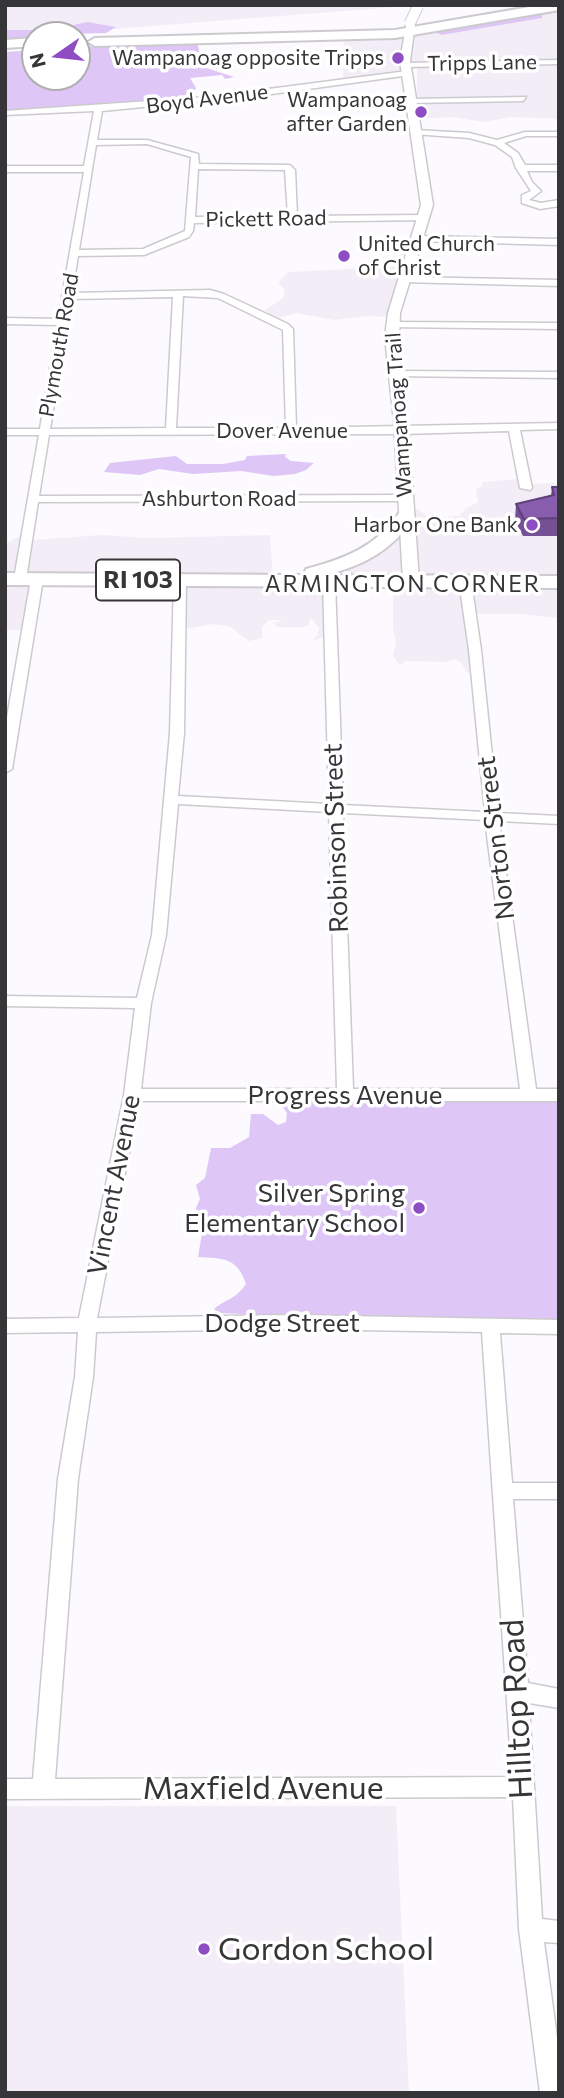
<!DOCTYPE html>
<html>
<head>
<meta charset="utf-8">
<style>
	body { margin:0 }
	#map { position:relative; width:564px; height:2098px; overflow:hidden; background:#fcfafe; font-family:Commissioner,sans-serif }
	canvas { display:block }
	.frame { position:absolute; inset:0; border:7px solid #363537; pointer-events:none }
	.north { position:absolute; left:21px; top:21px; width:70px; height:70px; box-sizing:border-box; background:#fff; border:2px solid #afaeaf; border-radius:50%; rotate:256deg; font-size:19px; font-weight:700; line-height:28px; text-align:center; color:#363537 }
	.north::after { content:''; display:block; margin:auto; width:24px; height:32px; background:#8e4dc2; clip-path:polygon(50% 0,100% 100%,50% 72%,0 100%) }
</style>
</head>
<body>
<div id="map">
<canvas width="564" height="2098"></canvas>
<div class="frame"></div>
<div class="north">N</div>
</div>
<script>
const c = document.querySelector('canvas').getContext('2d');
c.lineJoin = 'round';
function fillPath(path, color) {
  c.fillStyle = color;
  c.fill(path, 'evenodd');
}
function trace(path, color, width, dash) {
  c.strokeStyle = color;
  c.lineWidth = width;
  c.lineCap = dash ? 'butt' : 'round';
  c.setLineDash(dash || []);
  c.stroke(path);
}
function label(font, color, halo, rows, align = 'center') {
  c.font = font + ' Commissioner,sans-serif';
  c.lineWidth = 7;
  c.setLineDash([]);
  c.textBaseline = 'middle';
  c.strokeStyle = halo;
  c.fillStyle = color;
  for (const [text, x, y, turn = 0] of rows) {
    c.save();
    c.translate(x, y);
    c.rotate((+turn || 0) * Math.PI / 180);
    c.textAlign = isNaN(turn) ? turn : align;
    if (halo) c.strokeText(text, 0, 0);
    c.fillText(text, 0, 0);
    c.restore();
  }
}
const built = new Path2D(`
	M5,5H421L114,29L115,27L97,23L31,30H5Z
	M559,12V119L511,117L485,122L452,117L417,119V68L343,78L344,39L376,41L434,32L442,35L541,18L542,15Z
	M411,266L388,315L383,317L369,316L334,320L297,313L277,318L264,311L283,298L285,290L278,283L288,272Z
	M517,479L525,484L555,483L559,488V618L519,614H470L477,670L467,673L463,665L456,659L447,662L406,661L400,665L393,656L396,642L393,628V582H328L330,635L315,640L313,639L318,635L319,628L311,618L308,625L303,627H277L273,623L283,620H269L262,627V638L249,641L229,626L213,624L185,629L178,627L179,580H36L27,630H5V544L22,535L32,540L102,535L147,538L270,535L273,580L296,577L360,559L407,512L418,509L430,518L459,516L465,509L478,502L476,489L481,487L483,482Z
	M5,1806H396L409,2093H5Z`);
const green = new Path2D(`
	M559,7V12L542,15V18L442,35L434,32L438,29Z
	M88,22L116,27L106,33L35,35V39L5,41V30H49Z
	M197,42L203,67L234,77L225,79L222,75L190,78L196,88L189,97L192,100L100,111L5,113V52L35,50V77H77V47Z
	M286,454L285,457L291,461L314,463L306,470L295,474L274,476L241,471L193,474L159,469L140,475L104,472L110,463L176,456L187,464H223L245,460L247,456Z
	M275,1096H559V1328L262,1323L263,1315L219,1313L214,1309C227,1298 235,1300 246,1284C238,1258 223,1258 198,1257L203,1228L196,1208L200,1199L196,1185L205,1178L211,1148H230L249,1137L251,1114H263L278,1125L286,1122L287,1113Z`);
const minor = new Path2D(`
	M559,60V64L406,67L402,65L406,63Z
	M407,71L410,75L257,96L102,111L97,140H147L198,154L199,164L290,165L295,170L297,216L425,215L428,216V220L194,223L193,231L189,237L144,255L78,256L72,293L210,290L224,294L288,324L293,329L296,428L559,423V429L520,430L532,488L530,490L520,488L509,431L402,434L49,435L39,496L404,495L410,498L404,501L38,502L26,579L20,583L16,582L14,579L39,435H5V429H40L57,325L5,324V318L58,319L84,172H5V166H84L94,111L5,115V111L207,97ZM147,144L191,157L185,231L143,249L79,250L96,145ZM198,169L285,170L288,216L195,217ZM183,296L218,298L283,330L286,428H176ZM173,297L166,428L50,429L71,299Z
	M526,97L523,101L412,103L408,101L412,99Z
	M416,130L469,133L497,140L525,132H559V136H526L504,143L518,153L525,165H559V171H527L532,182L541,191L529,200L541,203L559,200V206L540,209L522,203V195L531,191L516,168L512,157L495,145L469,138L413,134Z
	M418,236L559,239V245L415,241L413,239Z
	M405,277L559,280V286L402,282V278Z
	M392,322L559,323V329L389,327V323Z
	M396,371L559,372V378L392,376L391,374Z
	M37,575L43,579L12,769L5,773V729L31,579Z
	M180,576L186,580L184,733L178,796L329,804L323,581L329,577L335,581L343,805L485,812L469,650L459,581L465,577L471,581L481,650L498,813L559,816V824L499,821L536,1089H559V1101H139L97,1318L292,1315L559,1320V1334L500,1333L512,1483H559V1499H513L528,1683L559,1689V1708L529,1703L542,1919L559,1921V1943L544,1942L559,2052V2093H540L519,1929L513,1797L5,1799V1779H33L58,1479L75,1377L78,1332L5,1333V1319L79,1318L124,1095L135,1008L5,1006V996L137,998L152,935L170,733L174,580ZM178,804L329,812L337,1089H141L151,1003L166,935ZM343,813L485,820L520,1089H353ZM292,1329L482,1332L512,1777L55,1779L78,1479L93,1377L96,1332Z`);
const secondary = new Path2D(`
	M407,21L415,23L410,61L433,205L400,313L399,337L408,422L419,581L411,586L403,581L394,422L385,337L388,313L421,205L400,61Z`);
const primary = new Path2D(`
	M405,512L414,517C393,550 363,566 325,575L559,576V588L5,585V573L304,575L306,569C344,559 376,547 399,513Z`);
const motorway = new Path2D(`
	M541,5H559V10L395,38L95,46L88,42L95,38L395,30Z
	M35,38V46L5,48V40Z`);
const secondaryBridge = new Path2D(`
	M410,23L418,6`);
const wall = new Path2D(`
	M552,487H559V536H523L515,521L516,504L551,496Z`);
const building = new Path2D(`
	M552,487H559V518L524,519L516,504L554,495Z`);
const markers = [
	[398,58,7,"#8e4dc2"],
	[421,112,7,"#8e4dc2"],
	[344,256,7,"#8e4dc2"],
	[532,525,7,"#8e4dc2"],
	[419,1208,7,"#8e4dc2"],
	[204,1949,7,"#8e4dc2"]
];
const farPoinames = [
	["Wampanoag opposite Tripps",384,58],
	["Wampanoag",407,100],
	["after Garden",407,124],
	["United Church",358,244,"left"],
	["of Christ",358,268,"left"],
	["Harbor One Bank",518,525]
];
const farStreetnames = [
	["Tripps Lane",482,63,-1],
	["Boyd Avenue",207,99,-7],
	["Pickett Road",266,219,-1],
	["Plymouth Road",59,345,-80],
	["Wampanoag Trail",399,415,-94],
	["Dover Avenue",282,431],
	["Ashburton Road",219,499]
];
const farNeighbourhoodnames = [
	["ARMINGTON CORNER",403,584]
];
const shields = [
	[138,580,84]
];
const shieldNames = [
	["RI 103",138,580]
];
const streetNames = [
	["Robinson Street",336,838,-92],
	["Norton Street",496,838,-97],
	["Progress Avenue",345,1095],
	["Vincent Avenue",114,1185,-79],
	["Dodge Street",282,1323]
];
const poiNames = [
	["Silver Spring",405,1193],
	["Elementary School",405,1223]
];
const nearStreetnames = [
	["Hilltop Road",517,1709,-93],
	["Maxfield Avenue",263,1788]
];
const nearPoinames = [
	["Gordon School",218,1949]
];
fillPath(built, '#f2edf7');
fillPath(green, '#dec6f7');
trace(minor, '#cccace', 3);
trace(secondary, '#cccace', 3);
trace(primary, '#cccace', 4);
trace(motorway, '#cccace', 4);
fillPath(minor, '#fff');
fillPath(secondary, '#fff');
fillPath(primary, '#fff');
fillPath(motorway, '#fff');
trace(secondaryBridge, '#cccace', 12, []);
trace(secondaryBridge, '#fff', 10);
fillPath(wall, '#755095');
fillPath(building, '#885dad');
trace(building, '#5f4179', 2);
for (const [x, y, r, color] of markers) {
  const dot = new Path2D();
  dot.arc(x, y, r, 0, 2 * Math.PI);
  c.fillStyle = color;
  c.fill(dot);
  trace(dot, '#fff', 2.5);
}
label('21px', '#363537', '#fff', farPoinames, 'right');
label('21px', '#363537', '#fff', farStreetnames);
c.letterSpacing = '2px';
label('23px', '#363537', '#fff', farNeighbourhoodnames);
c.letterSpacing = '0px';
for (const [x, y, w] of shields) {
  const box = new Path2D();
  box.roundRect(x - w / 2, y - 20.5, w, 41, 5);
  c.fillStyle = '#fff';
  c.fill(box);
  trace(box, '#363537', 2);
}
label('bold 24px', '#363537', null, shieldNames);
label('26px', '#363537', '#fff', streetNames);
label('26px', '#363537', '#fff', poiNames, 'right');
label('32px', '#363537', '#fff', nearStreetnames);
label('32px', '#363537', '#fff', nearPoinames, 'left');
</script>
</body>
</html>
